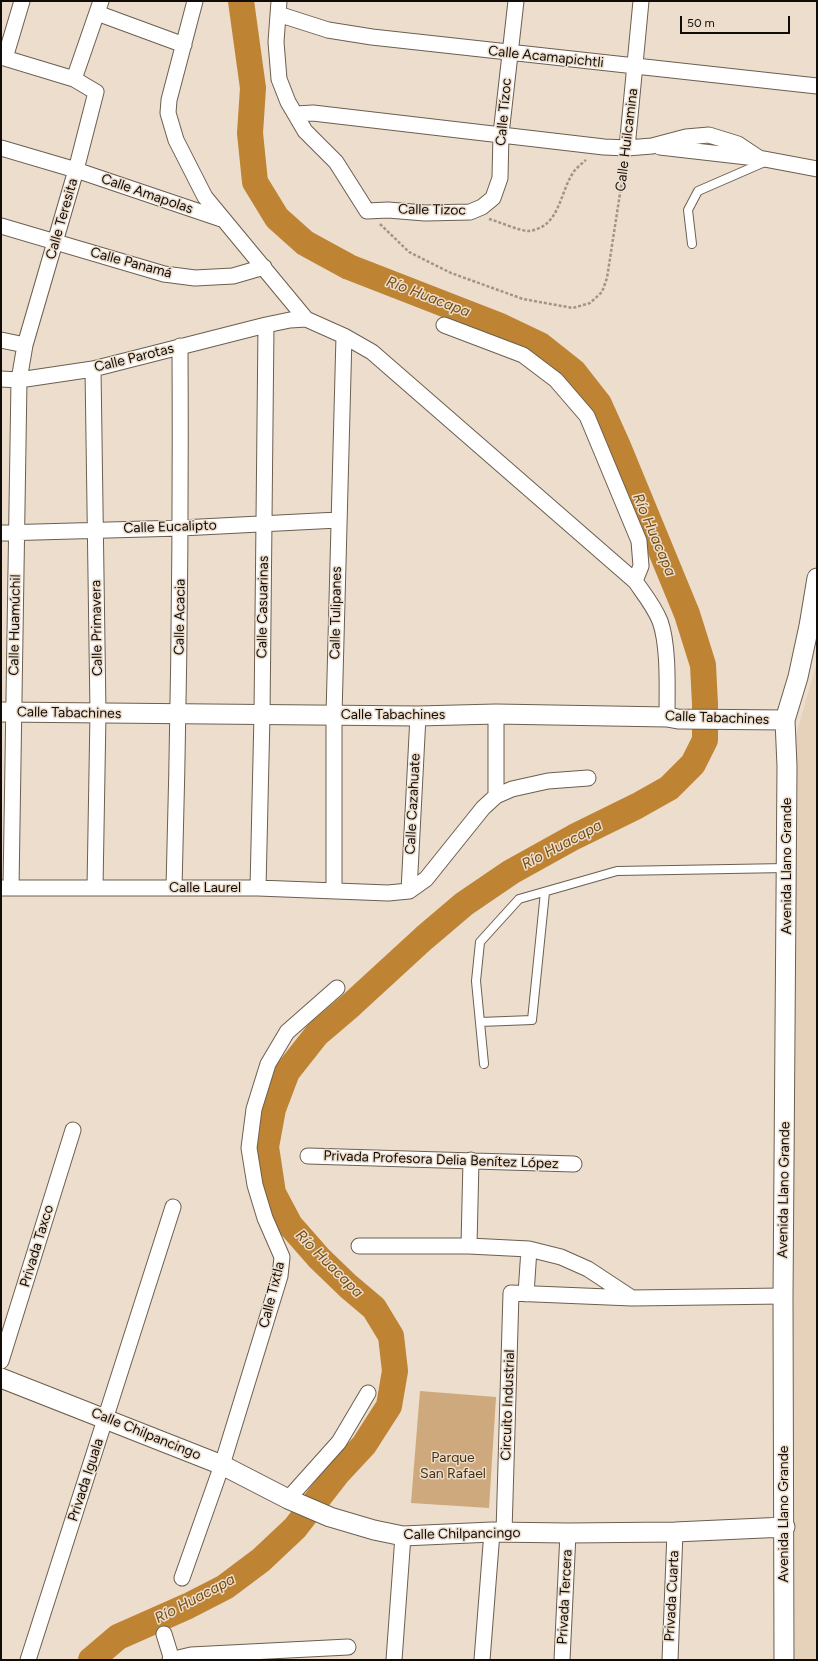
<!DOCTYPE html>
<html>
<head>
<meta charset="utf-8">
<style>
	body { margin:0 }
	#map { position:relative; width:818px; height:1661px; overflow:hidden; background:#ecddcc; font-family:Figtree,sans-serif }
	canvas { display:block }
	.frame { position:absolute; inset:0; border:2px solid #110c07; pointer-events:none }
	.scale { position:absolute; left:680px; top:16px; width:110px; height:18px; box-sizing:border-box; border:2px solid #110c07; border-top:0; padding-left:5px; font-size:12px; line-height:14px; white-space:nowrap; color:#110c07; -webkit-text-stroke:3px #ecddcc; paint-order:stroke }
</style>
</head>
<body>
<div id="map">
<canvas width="818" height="1661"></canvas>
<div class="frame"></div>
<div class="scale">50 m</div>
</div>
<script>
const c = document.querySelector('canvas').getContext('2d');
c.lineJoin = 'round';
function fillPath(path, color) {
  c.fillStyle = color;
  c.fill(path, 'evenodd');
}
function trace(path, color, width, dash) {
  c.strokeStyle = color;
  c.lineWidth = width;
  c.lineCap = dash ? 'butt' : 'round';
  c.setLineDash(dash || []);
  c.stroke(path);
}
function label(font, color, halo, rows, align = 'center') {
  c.font = font + ' Figtree,sans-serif';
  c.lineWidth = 3;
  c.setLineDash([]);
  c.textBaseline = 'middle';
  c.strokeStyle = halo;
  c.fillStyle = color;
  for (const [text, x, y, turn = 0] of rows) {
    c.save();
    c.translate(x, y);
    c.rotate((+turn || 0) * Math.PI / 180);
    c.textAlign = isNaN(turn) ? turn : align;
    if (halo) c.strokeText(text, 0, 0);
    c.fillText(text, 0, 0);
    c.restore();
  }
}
const built = new Path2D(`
	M817,662V1660H795L791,770L796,735Z`);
const green = new Path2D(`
	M420,1391L496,1397L489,1508L411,1503Z`);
const river = new Path2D(`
	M91,1660L118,1637L188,1606L225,1587L261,1560L295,1528L337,1474L364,1445L389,1406L395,1371L391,1336L374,1308L348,1286L319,1258L290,1225L273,1193L266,1147L273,1109L287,1072L317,1034L351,1005L424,938L464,904L511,872L574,837L637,806L669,788L693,764L705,740V704L703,665L687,614L617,444L599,404L574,372L540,345L498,325L349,267L305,243L277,218L255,182L250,133L253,88L241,1`);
const path = new Path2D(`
	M489,219C497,221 520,231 528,231C561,228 559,191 575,170C578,167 582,163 586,160
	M380,224L409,252L451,273L523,299L573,308L590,303L602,292L607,278L625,161`);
const service = new Path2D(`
	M692,244L688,210L698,191L767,161
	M480,1022L532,1020L545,892
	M484,1064L476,981L480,942L519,899L617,871L786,868`);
const minor = new Path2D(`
	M195,1L169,100L168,113L176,140L205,197L306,319L344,336L372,352L635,581C644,594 654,606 660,621C669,646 667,689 667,717
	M279,1L276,42L279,79L288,102L305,131L336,162L367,211L388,210L425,213L470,212L482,207L493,198L500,178L501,134L516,1
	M97,13L184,45
	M278,14L328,30L372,37L817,86
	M1,57L74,79L96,92L76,170L25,345L19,380L11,888
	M5,58L22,1
	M74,79L101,1
	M296,114L313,113L604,147L627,148L652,146L686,137L709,135L738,144L759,158L817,169
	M660,147L756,158
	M1,148L76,170L224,220
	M627,148L641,1
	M1,226L164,274L195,278L233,276L264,267
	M444,325L523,355L556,380L587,416L639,541L641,566L635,581
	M1,340L25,345
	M93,369L98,713L95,888
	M1,379L19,380L93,369L266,325L290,320L306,319
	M1,533L181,528L338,520
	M496,796V714
	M2,888H258L388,893L409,891
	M174,888C179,707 181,527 180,346
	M258,888L262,715L266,325
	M334,890V715L344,336
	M409,891L426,879L483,808L496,796L512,789L548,781L588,778
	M409,891L418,716
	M308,1156L574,1164
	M359,1246H469L529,1249L561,1257L588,1269L632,1298
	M469,1246L471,1160
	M526,1294L529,1249
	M1,1361L73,1130
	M288,1499L339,1442L368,1393
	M504,1532L511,1293L632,1298L783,1296
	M182,1578L222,1465L280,1276L282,1257L265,1218L255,1185L249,1148L254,1109L268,1064L287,1032L337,988
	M164,1634L172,1660
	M28,1660L173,1207
	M170,1660L191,1655L348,1647
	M394,1660L403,1536
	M482,1660L492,1532
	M562,1660L568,1533
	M670,1660L675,1532`);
const tertiary = new Path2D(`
	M1,712L418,716L496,714L667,717L678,719L785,720
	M1,1378L222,1465L288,1499L330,1517L374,1530L403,1536L492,1532L568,1533L675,1532L785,1527
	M784,1660L783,1296L787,766L785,720L798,677L809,626L817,578`);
const streetNames = [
	["Calle Acamapichtli",546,57,6],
	["Calle Tízoc",504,112,-85],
	["Calle Huilcamina",627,140,-83],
	["Calle Amapolas",147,194,19],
	["Calle Tizoc",432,210,1],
	["Calle Teresita",62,219,-74],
	["Calle Panamá",131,263,15],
	["Calle Parotas",134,358,-14],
	["Calle Eucalipto",170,527,-2],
	["Calle Casuarinas",263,607,-89],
	["Calle Tulipanes",336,613,-89],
	["Calle Acacia",180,617,-89],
	["Calle Huamúchil",15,625,-89],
	["Calle Primavera",97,628,-91],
	["Calle Tabachines",69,713,1],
	["Calle Tabachines",393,715],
	["Calle Tabachines",717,718,2],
	["Calle Cazahuate",413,804,-87],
	["Avenida Llano Grande",787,866,-90],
	["Calle Laurel",205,888],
	["Privada Profesora Delia Benítez López",441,1160,2],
	["Avenida Llano Grande",784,1190,-89],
	["Privada Taxco",37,1246,-73],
	["Calle Tixtla",272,1295,-76],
	["Circuito Industrial",508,1405,-88],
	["Calle Chilpancingo",146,1434,22],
	["Privada Iguala",86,1480,-72],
	["Avenida Llano Grande",784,1514,-90],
	["Calle Chilpancingo",462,1534,-1],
	["Privada Cuarta",672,1596,-87],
	["Privada Tercera",565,1597,-87]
];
const parkNames = [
	["Parque",453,1458],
	["San Rafael",453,1474]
];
const waterNames = [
	["Río Huacapa",428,297,21],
	["Río Huacapa",654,535,67],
	["Río Huacapa",562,845,-28],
	["Río Huacapa",329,1264,45],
	["Río Huacapa",195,1599,-28]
];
fillPath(built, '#e6d2bb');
fillPath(green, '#cea97d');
trace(river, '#be8433', 26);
trace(service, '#6c5f50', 10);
trace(minor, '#6c5f50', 17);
trace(tertiary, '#6c5f50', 21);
trace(path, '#a09588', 2.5, [3, 2]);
trace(service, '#fff', 8);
trace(minor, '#fff', 15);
trace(tertiary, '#fff', 19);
label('14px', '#110c07', '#ecddcc', streetNames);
label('14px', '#49300e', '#ecddcc', parkNames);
label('italic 15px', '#754d11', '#ecddcc', waterNames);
</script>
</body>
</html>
